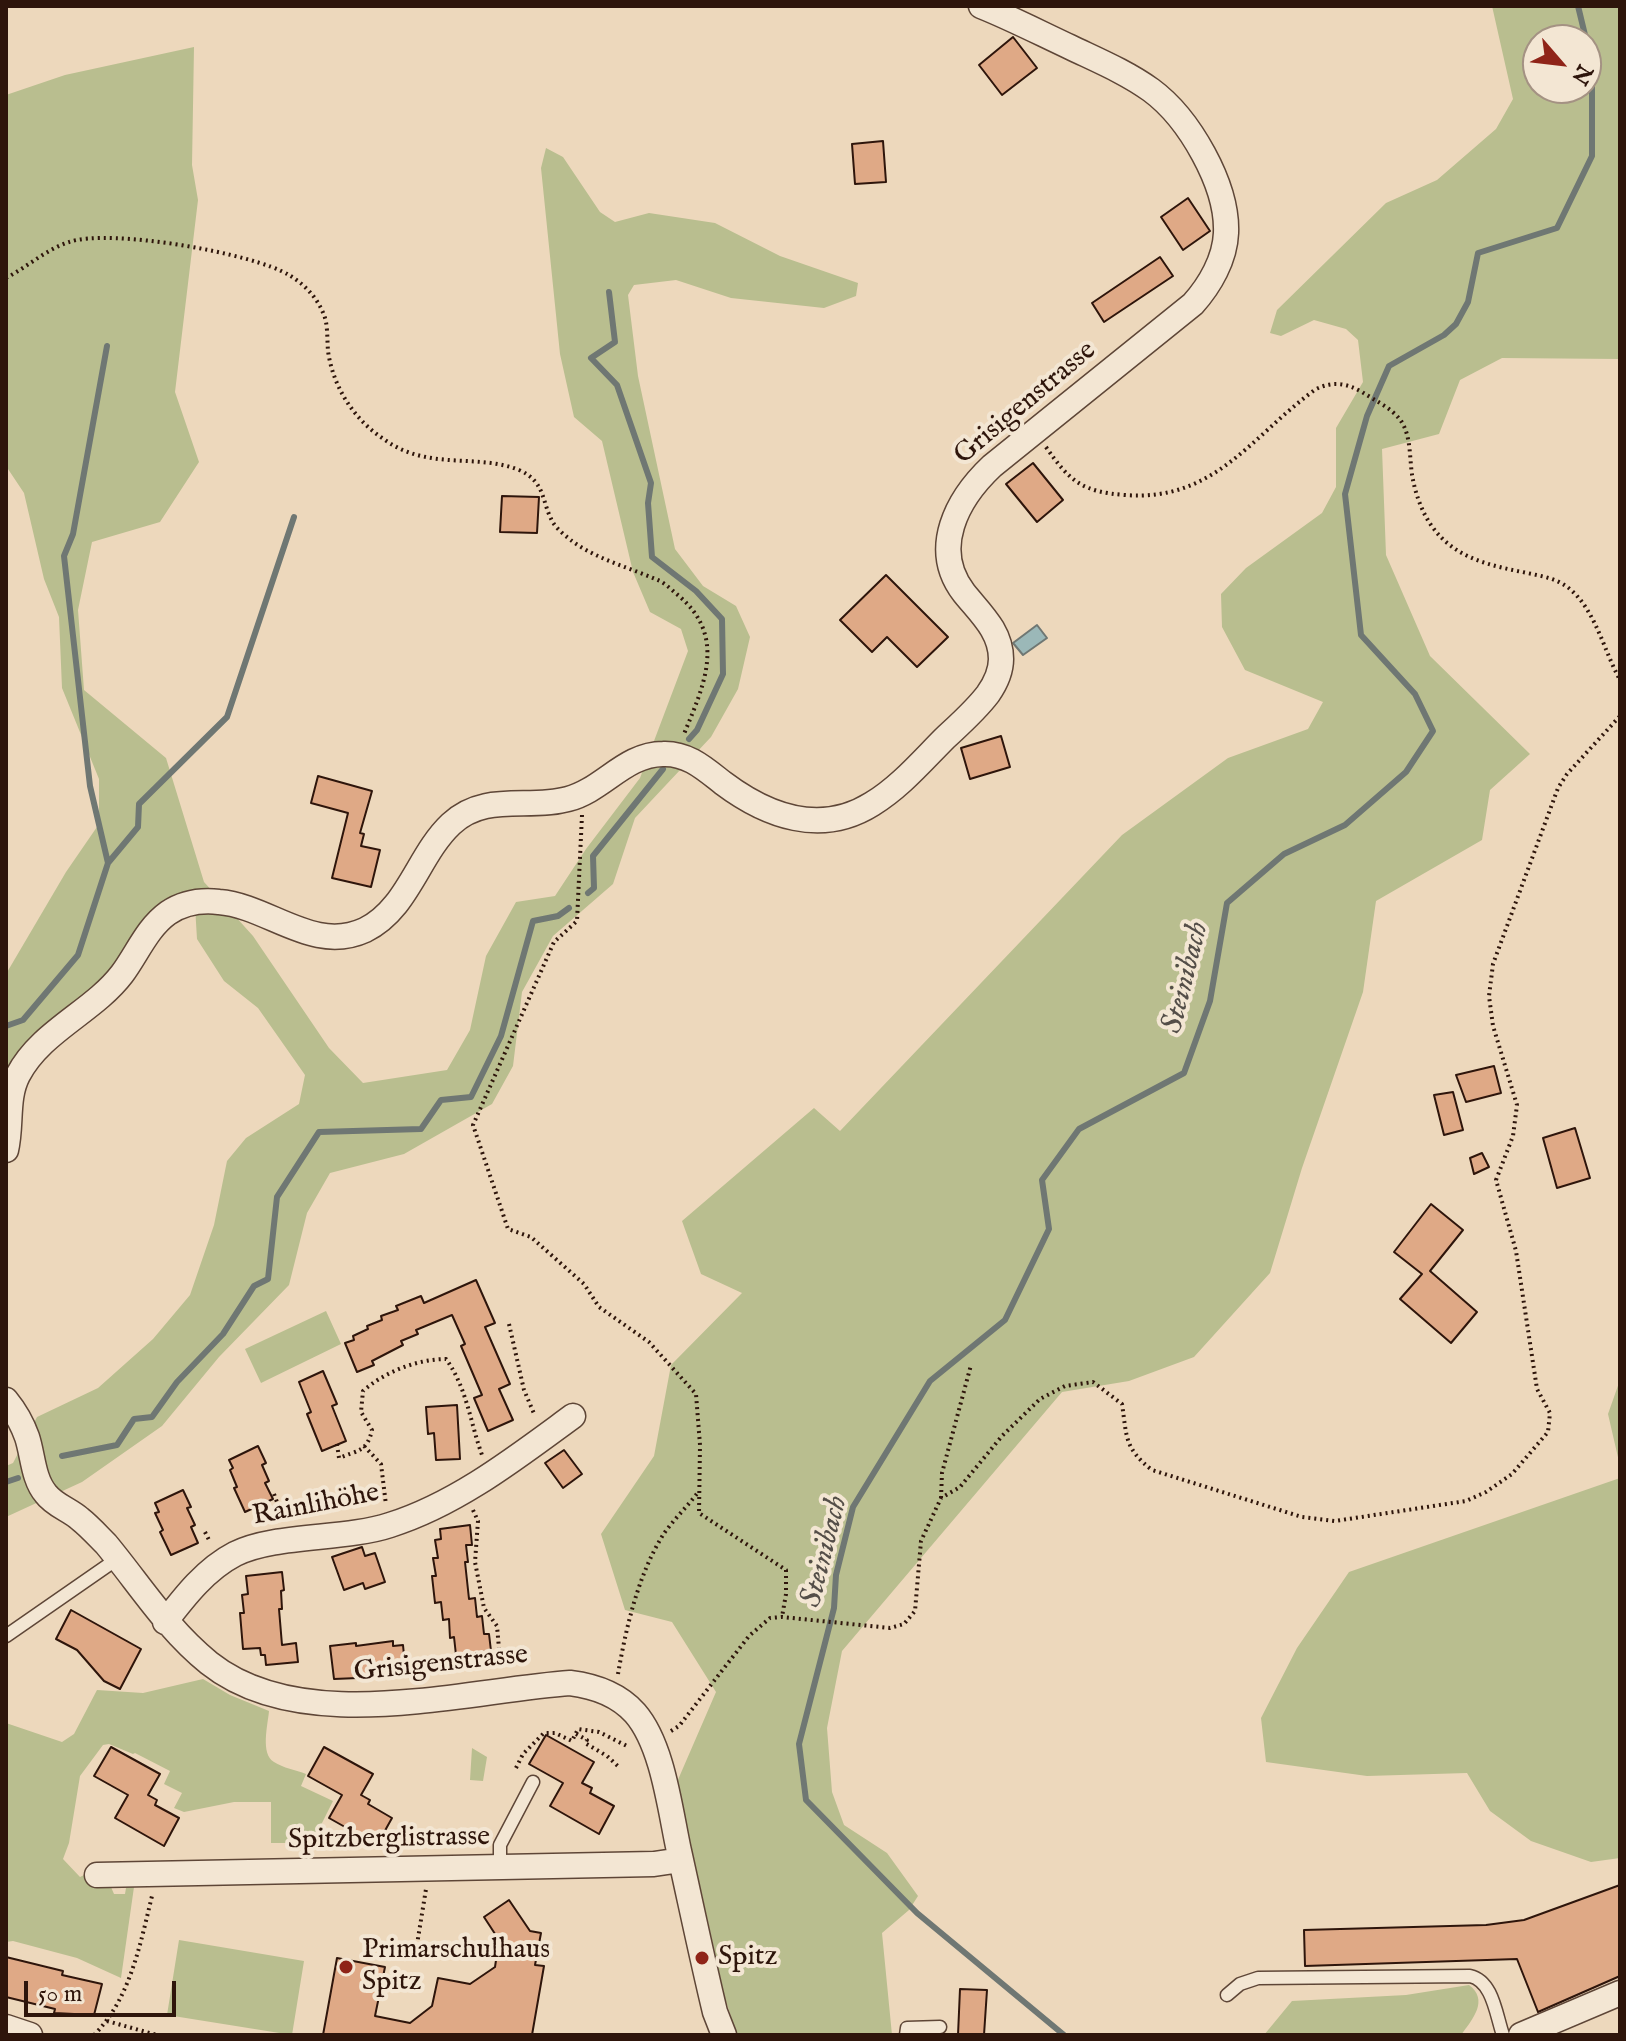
<!DOCTYPE html>
<html>
<head>
<meta charset="utf-8">
<style>
	body { margin:0 }
	#map { position:relative; width:1626px; height:2041px; overflow:hidden; background:#edd8bc; font-family:"IM FELL English",serif }
	canvas { display:block }
	.frame { position:absolute; inset:0; border:8px solid #2e150b; pointer-events:none }
	.north { position:absolute; left:1522px; top:24px; width:80px; height:80px; box-sizing:border-box; background:#f3e6d3; border:2px solid #a49283; border-radius:50%; rotate:118deg; font-size:22px; font-weight:700; line-height:32px; text-align:center; color:#2e150b }
	.north::after { content:''; display:block; margin:auto; width:28px; height:36px; background:#8f2418; clip-path:polygon(50% 0,100% 100%,50% 72%,0 100%) }
	.scale { position:absolute; left:24px; top:1981px; width:152px; height:36px; box-sizing:border-box; border:4px solid #2e150b; border-top:0; padding-left:10px; font-size:24px; line-height:28px; white-space:nowrap; color:#2e150b; -webkit-text-stroke:6px #f3e6d3; paint-order:stroke }
</style>
</head>
<body>
<div id="map">
<canvas width="1626" height="2041"></canvas>
<div class="frame"></div>
<div class="north">N</div>
<div class="scale">50 m</div>
</div>
<script>
const c = document.querySelector('canvas').getContext('2d');
c.lineJoin = 'round';
function fillPath(path, color) {
  c.fillStyle = color;
  c.fill(path, 'evenodd');
}
function trace(path, color, width, dash) {
  c.strokeStyle = color;
  c.lineWidth = width;
  c.lineCap = dash ? 'butt' : 'round';
  c.setLineDash(dash || []);
  c.stroke(path);
}
function label(font, color, halo, rows, align = 'center') {
  c.font = font + ' "IM FELL English",serif';
  c.lineWidth = 8;
  c.setLineDash([]);
  c.textBaseline = 'middle';
  c.strokeStyle = halo;
  c.fillStyle = color;
  for (const [text, x, y, turn = 0] of rows) {
    c.save();
    c.translate(x, y);
    c.rotate((+turn || 0) * Math.PI / 180);
    c.textAlign = isNaN(turn) ? turn : align;
    if (halo) c.strokeText(text, 0, 0);
    c.fillText(text, 0, 0);
    c.restore();
  }
}
const green = new Path2D(`
	M1492,6H1620V246L1618,250L1620,359L1502,358L1460,380L1439,434L1382,449L1386,555L1430,656L1530,754L1490,790L1482,840L1376,901L1363,992L1302,1168L1270,1273L1194,1357L1129,1381L1062,1392L842,1651L827,1728L832,1792L844,1825L887,1853L918,1896L909,1910L882,1933L892,2035H737L725,1998L677,1782L716,1692L672,1622L625,1610L601,1534L654,1456L671,1365L742,1293L701,1274L682,1221L814,1108L840,1131L1122,835L1228,758L1308,729L1323,702L1245,670L1222,627L1221,594L1246,568L1322,513L1336,487V428L1363,382L1358,340L1346,329L1314,320L1281,336L1270,333L1277,310L1386,203L1437,180L1496,129L1513,99ZM1538,40H1586V88H1538Z
	M194,47L192,165L198,200L175,392L199,462L160,522L92,542L78,610L84,690L166,758L204,882L215,894L195,897L6,1085V974L66,872L99,824V779L62,688L59,617L44,579L24,493L6,466V95L65,75Z
	M546,148L563,157L600,212L615,222L649,213L715,223L780,256L858,283L856,296L824,308L731,298L676,280L634,285L628,295L638,376L675,549L703,586L736,606L750,637L738,689L711,737L635,818L613,884L553,936L522,992L513,1066L492,1104L404,1154L330,1173L307,1213L289,1285L219,1357L162,1426L82,1482L6,1517V1466L13,1463L37,1417L98,1388L153,1339L190,1295L214,1225L227,1161L246,1138L299,1104L305,1075L258,1008L224,981L197,939L195,906H226L253,936L329,1048L363,1083L447,1070L470,1030L486,956L516,902L555,896L586,849L640,778L688,651L681,629L650,612L633,572L602,441L574,417L560,354L541,168Z
	M326,1311L341,1344L261,1383L245,1349Z
	M1620,1380V1466L1608,1414Z
	M1620,1478V1858L1591,1862L1531,1841L1490,1811L1467,1773L1367,1776L1266,1762L1261,1718L1297,1648L1349,1572Z
	M203,1679L230,1695L269,1711C268,1724 260,1754 274,1762C283,1768 296,1770 306,1774L301,1786L333,1801L312,1843H271V1802H234L184,1812L174,1808L182,1793L164,1784L170,1771L135,1753L133,1754L109,1744L103,1745L80,1776L69,1843L63,1859L80,1877L86,1874L95,1888L111,1887L114,1894H125L126,1888L134,1887L121,1978L77,1958L13,1941L6,1942V1723L62,1742L74,1734L97,1690L143,1693Z
	M472,1748L487,1757L483,1781L470,1780Z
	M179,1940L304,1961L292,2035L167,2015Z
	M1469,1985C1489,2000 1473,2019 1461,2035H1264L1292,2001L1406,1995Z`);
const water = new Path2D(`
	M1037,625L1047,638L1023,655L1013,643Z`);
const stream = new Path2D(`
	M609,292L615,342L591,358L617,385L651,483L648,503L652,557L696,591L722,619L723,674L697,730L689,739
	M107,346L73,534L64,556L90,786L108,863
	M588,893L594,888L593,856L663,769
	M6,1026L23,1020L78,955L108,863L138,827L139,804L227,717L294,517
	M62,1456L117,1445L134,1419L152,1417L177,1382L223,1334L254,1286L268,1279L277,1197L319,1132L421,1129L441,1100L471,1097L501,1036L533,921L558,916L569,908
	M6,1482L18,1478
	M1064,2035L917,1913L806,1800L799,1744L834,1608L836,1575L853,1507L930,1381L1005,1320L1049,1229L1042,1180L1079,1129L1184,1073L1210,1001L1227,903L1284,854L1345,825L1406,772L1433,731L1415,694L1361,635L1345,494L1367,416L1389,366L1444,335L1456,324L1468,302L1478,253L1557,228L1592,156V64L1578,6`);
const building = new Path2D(`
	M1013,37L1037,68L1002,95L979,65Z
	M883,141L886,182L855,184L852,144Z
	M1188,198L1210,231L1183,250L1161,217Z
	M1160,257L1173,276L1104,322L1092,303Z
	M1033,463L1063,500L1037,522L1006,484Z
	M502,496L539,497L537,533L500,532Z
	M886,575L948,637L917,667L887,637L872,652L840,620Z
	M1001,736L1010,767L970,779L961,748Z
	M318,776L372,791L360,833L364,834L361,846L380,850L371,887L332,878L348,813L311,803Z
	M1494,1066L1501,1093L1466,1102L1456,1075Z
	M1453,1092L1463,1130L1444,1135L1434,1095Z
	M1575,1128L1590,1178L1557,1188L1543,1138Z
	M1482,1153L1489,1167L1474,1174L1470,1158Z
	M1431,1204L1463,1230L1430,1271L1477,1312L1451,1343L1400,1299L1422,1274L1394,1252Z
	M476,1280L495,1323L485,1327L510,1384L499,1389L513,1420L488,1431L474,1398L482,1395L461,1346L465,1344L452,1315L416,1330L418,1334L401,1341L403,1345L372,1361L374,1365L357,1372L345,1343L354,1340L353,1336L368,1329L367,1326L382,1320L381,1316L398,1310L396,1306L421,1296L424,1303Z
	M323,1371L337,1404L332,1406L346,1441L322,1451L307,1414L311,1412L299,1382Z
	M457,1405L460,1459L436,1460L434,1433L428,1434L426,1407Z
	M258,1446L266,1463L262,1465L269,1481L265,1483L273,1499L245,1512L234,1488L237,1487L230,1470L233,1468L229,1460Z
	M564,1450L582,1474L563,1488L545,1463Z
	M183,1490L191,1507L187,1508L195,1525L191,1527L198,1543L171,1555L160,1532L163,1530L155,1513L159,1512L155,1503Z
	M470,1525L472,1545H466L468,1562H465L469,1599L475,1598L477,1617L482,1616L484,1634H489L491,1651L456,1655L454,1637L450,1638L449,1619L443,1620L441,1602L435,1603L432,1576H436L433,1558H438L435,1540L441,1539L440,1529Z
	M362,1547L365,1556L375,1553L385,1582L365,1589L363,1583L344,1590L332,1557Z
	M282,1572L284,1590L281,1591L282,1609H279L282,1645L296,1643L298,1662L266,1665L265,1655H261L260,1648L243,1649L240,1613H244L242,1595L248,1594L246,1576Z
	M71,1610L141,1649L120,1689L104,1681L77,1650L56,1639Z
	M393,1641V1646L403,1645L406,1676L334,1679L330,1646L356,1643V1646Z
	M546,1735L594,1762L582,1783L592,1788L590,1793L614,1806L599,1834L550,1806L563,1783L529,1764Z
	M111,1747L160,1774L148,1795L157,1800L155,1805L179,1818L164,1846L115,1818L128,1795L94,1776Z
	M324,1747L373,1774L361,1795L370,1800L368,1804L392,1818L377,1845L329,1818L342,1795L308,1776Z
	M1620,1885V1976L1538,2012L1517,1959L1305,1966L1304,1930L1486,1925L1524,1920Z
	M509,1900L530,1931L541,1933L535,1965L544,1966L532,2035H323L337,1958L385,1967L375,2016L410,2023L432,2006L438,1978L470,1984L495,1967L499,1940L484,1917Z
	M6,1957L63,1971L62,1975L102,1984L94,2015L54,2013L55,2009L6,1997Z
	M960,1989L987,1990L984,2035H958Z`);
const path = new Path2D(`
	M6,278C27,267 47,249 69,242C109,228 253,253 289,275C304,284 317,297 324,315C328,325 327,339 328,351C333,387 354,420 385,440C429,471 477,453 519,470C547,482 541,504 554,524C558,530 567,537 572,541C598,560 631,568 660,581C667,585 673,591 679,596C727,637 704,685 684,734
	M1046,447C1070,482 1083,492 1125,495C1215,502 1251,436 1316,389C1333,381 1346,383 1362,392C1374,400 1392,408 1401,421C1412,437 1409,462 1413,480C1416,495 1422,512 1431,525C1455,560 1493,566 1532,574C1546,577 1560,580 1571,590C1596,612 1604,651 1620,680
	M582,815L577,921L554,942L473,1125L508,1229L531,1237L584,1284L599,1307L649,1342L696,1394L700,1445L699,1513L786,1570V1594L782,1617
	M509,1324L524,1390L535,1416
	M337,1444L339,1458C358,1450 367,1452 372,1430L361,1412L363,1391C384,1372 418,1359 446,1359C467,1388 470,1422 482,1455
	M364,1446L381,1464L386,1505
	M274,1494L284,1521
	M941,1498L942,1473L971,1365
	M473,1510L478,1521L475,1562L484,1608L497,1626L501,1671
	M205,1532L210,1542
	M618,1674C626,1628 638,1575 663,1535C673,1520 688,1506 699,1491
	M671,1731L679,1726L749,1636L770,1618L782,1617L890,1628L904,1624L915,1611L921,1541L941,1498L960,1487L1002,1436L1040,1399L1065,1386L1093,1382L1122,1404C1127,1437 1124,1448 1152,1470L1302,1517L1335,1521L1466,1501L1486,1492L1512,1474L1548,1432L1550,1413L1537,1389L1516,1251L1496,1180L1513,1136L1517,1105L1493,1026L1489,996L1493,964L1558,788L1567,774L1620,716
	M576,1734L587,1740L585,1743L607,1756L620,1768
	M516,1768L523,1754L544,1733H555L572,1741L578,1729L599,1732L629,1747
	M415,1957L426,1889
	M107,2021L157,2035
	M94,2035C130,1999 140,1945 152,1896`);
const lane = new Path2D(`
	M6,1636L117,1559
	M500,1868V1845L533,1782
	M1227,1995L1240,1984L1258,1978L1470,1976C1493,1981 1496,2015 1503,2035
	M906,2035L907,2028L940,2027`);
const street = new Path2D(`
	M6,1150C12,1125 6,1098 18,1075C41,1031 93,1012 122,974C137,954 147,928 168,913C183,903 202,900 219,902C269,906 313,954 365,930C408,909 418,855 451,824C485,792 528,810 568,799C603,790 625,754 663,754C688,753 705,769 723,783C767,816 821,836 872,804C900,787 922,761 945,738C960,724 976,710 988,694C995,684 1001,671 1001,659C1001,631 980,613 964,593C930,549 957,499 992,466L1193,304C1210,285 1225,259 1226,233C1228,185 1189,118 1151,90C1126,72 1097,60 1070,47C1040,33 1011,18 981,6
	M6,1400C15,1411 22,1423 27,1437C33,1455 33,1479 46,1494C54,1505 70,1510 80,1519C89,1526 98,1536 106,1544C140,1585 167,1629 209,1663C302,1737 461,1691 570,1683C594,1686 618,1694 635,1713C663,1745 670,1810 679,1851C691,1905 702,1958 715,2012L724,2035
	M165,1622C185,1596 206,1569 235,1554C275,1534 345,1540 390,1525C457,1504 517,1457 573,1416
	M97,1875L654,1864L681,1860
	M6,2027L30,2035
	M1521,2035L1620,1993`);
const markers = [
	[702,1958,8,"#8f2418"],
	[346,1967,8,"#8f2418"]
];
const streetNames = [
	["Grisigenstrasse",1026,404,-40],
	["Rainlihöhe",316,1506,-11],
	["Grisigenstrasse",441,1665,-6],
	["Spitzberglistrasse",389,1840,-1]
];
const poiNames = [
	["Primarschulhaus",362,1951],
	["Spitz",362,1983],
	["Spitz",718,1958]
];
const waterNames = [
	["Steinibach",1187,978,-76],
	["Steinibach",826,1552,-76]
];
fillPath(green, '#b9be8f');
fillPath(water, '#9bb8b8');
trace(water, '#6f7773', 2);
trace(stream, '#6f7773', 6);
fillPath(building, '#dfa986');
trace(building, '#2e150b', 2);
trace(lane, '#5e4637', 15);
trace(street, '#5e4637', 27);
trace(path, '#2e150b', 4, [2, 4]);
trace(lane, '#f3e6d3', 12);
trace(street, '#f3e6d3', 24);
for (const [x, y, r, color] of markers) {
  const dot = new Path2D();
  dot.arc(x, y, r, 0, 2 * Math.PI);
  c.fillStyle = color;
  c.fill(dot);
  trace(dot, '#f3e6d3', 3);
}
label('28px', '#2e150b', '#f3e6d3', streetNames);
label('28px', '#2e150b', '#f3e6d3', poiNames, 'left');
label('italic 30px', '#544e48', '#f3e6d3', waterNames);
</script>
</body>
</html>
